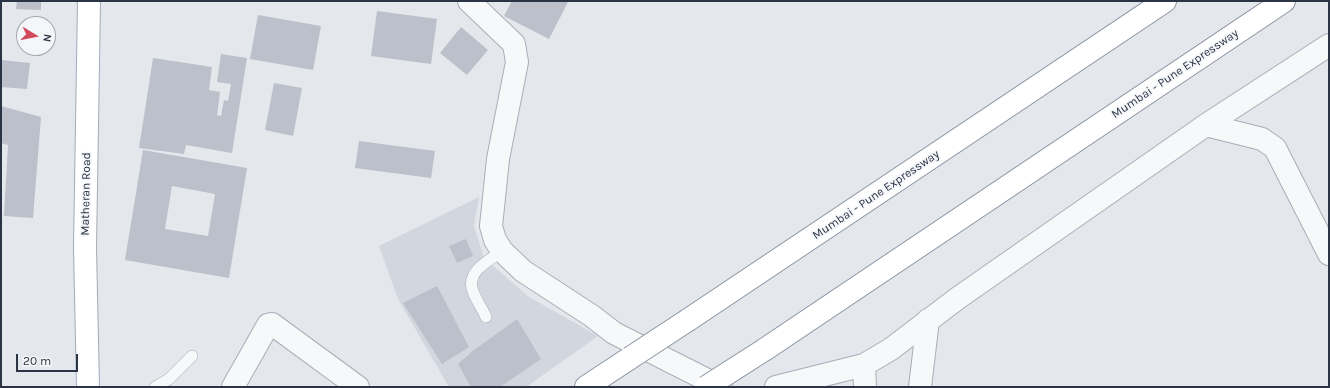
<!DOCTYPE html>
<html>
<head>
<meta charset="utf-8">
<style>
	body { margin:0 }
	#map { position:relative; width:1330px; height:388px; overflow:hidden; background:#e4e7ec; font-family:Karla,sans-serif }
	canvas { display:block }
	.frame { position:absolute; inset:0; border:2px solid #2b3445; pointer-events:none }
	.north { position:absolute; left:16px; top:16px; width:40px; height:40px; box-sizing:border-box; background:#f4f6f9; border:1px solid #a4a8b1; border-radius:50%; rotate:100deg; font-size:11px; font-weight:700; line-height:16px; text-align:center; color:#2b3445 }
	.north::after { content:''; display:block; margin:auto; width:14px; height:18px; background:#d1495b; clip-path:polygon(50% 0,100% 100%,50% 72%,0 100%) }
	.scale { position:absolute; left:16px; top:354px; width:62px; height:18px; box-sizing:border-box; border:2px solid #2b3445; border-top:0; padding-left:5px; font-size:12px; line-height:14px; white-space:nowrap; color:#2b3445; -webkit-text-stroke:3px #f4f6f9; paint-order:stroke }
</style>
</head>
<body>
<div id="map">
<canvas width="1330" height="388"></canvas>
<div class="frame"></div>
<div class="north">N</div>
<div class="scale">20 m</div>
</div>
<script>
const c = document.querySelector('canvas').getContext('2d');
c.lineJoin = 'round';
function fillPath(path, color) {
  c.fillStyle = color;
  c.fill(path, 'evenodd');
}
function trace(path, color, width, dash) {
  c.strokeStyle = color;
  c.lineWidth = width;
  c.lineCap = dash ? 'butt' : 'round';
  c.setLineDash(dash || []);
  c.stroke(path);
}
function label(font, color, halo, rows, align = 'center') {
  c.font = font + ' Karla,sans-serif';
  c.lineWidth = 3.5;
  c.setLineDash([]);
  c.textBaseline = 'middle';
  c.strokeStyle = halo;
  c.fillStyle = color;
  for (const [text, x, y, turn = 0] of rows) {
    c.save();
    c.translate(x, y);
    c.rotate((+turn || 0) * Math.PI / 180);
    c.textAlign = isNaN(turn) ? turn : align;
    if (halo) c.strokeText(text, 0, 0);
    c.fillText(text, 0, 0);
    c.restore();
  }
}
const built = new Path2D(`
	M479,197L474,226L484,258L529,297L598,336L526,387H449L398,299L379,246Z`);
const building = new Path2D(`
	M17,1H41V10L16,9Z
	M512,1H565L568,2L549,39L504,16Z
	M377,11L437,19L431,64L371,56Z
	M258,15L321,26L313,70L250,59Z
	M461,27L488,50L467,75L440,53Z
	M221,54L247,58L232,153L186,145L184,154L139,148L153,58L212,67L209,90L220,92L217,115L221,116L224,100L228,101L231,84L217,82Z
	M1,60L30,63L27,89L1,87Z
	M274,83L302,88L293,136L265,130Z
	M1,106L41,117L33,218L4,216L8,145L1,143Z
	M359,141L435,151L431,178L355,168Z
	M143,150L247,168L229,278L125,260ZM172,186L215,194L208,236L165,229Z
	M466,239L473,256L457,263L449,246Z
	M437,286L469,347L442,364L403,303Z
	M517,319L541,359L500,387H471L458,364L474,350Z`);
const service = new Path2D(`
	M486,317C482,308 474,297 472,288C468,270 490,260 502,251
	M155,387L169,379L192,356`);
const minor = new Path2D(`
	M469,1L514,44L517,62L498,159L491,226L495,240L502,251L523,271L592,316L614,333L721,387
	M1206,125L1262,139L1275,148L1329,254
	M864,365L865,387
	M233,387L268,325L272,324L358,387
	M776,387L864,365L891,349L958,298L1206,125L1329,45
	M920,387L928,320`);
const primary = new Path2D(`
	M88,387L85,248L89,1`);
const motorway = new Path2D(`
	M688,320L1165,1
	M764,350L1284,1
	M586,387L630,358`);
const motorwayBridge = new Path2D(`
	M630,358L688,320
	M706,387L764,350`);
const streetNames = [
	["Mumbai - Pune Expressway",1175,74,-34],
	["Matheran Road",86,194,-89],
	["Mumbai - Pune Expressway",876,195,-34]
];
fillPath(built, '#d2d6de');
fillPath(building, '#bbc0ca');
trace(service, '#a9aeb7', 12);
trace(minor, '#a9aeb7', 24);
trace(primary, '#a3abb8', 24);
trace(motorway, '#8b94a3', 24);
trace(service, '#f7f8fa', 11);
trace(minor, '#f7f8fa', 22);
trace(primary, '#fff', 22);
trace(motorway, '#fff', 22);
trace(motorwayBridge, '#8b94a3', 24, []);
trace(motorwayBridge, '#fff', 22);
label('12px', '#2b3445', '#f4f6f9', streetNames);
</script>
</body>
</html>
